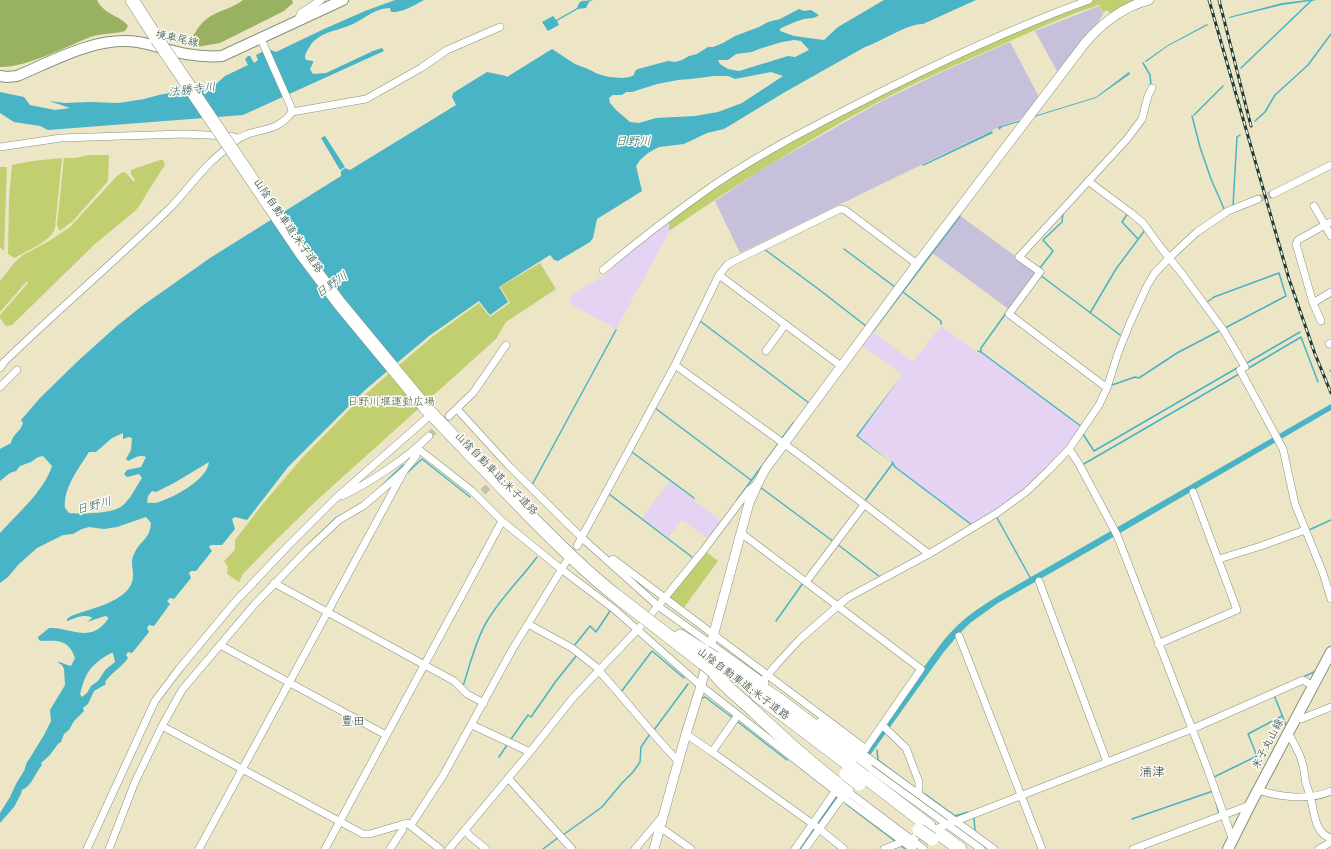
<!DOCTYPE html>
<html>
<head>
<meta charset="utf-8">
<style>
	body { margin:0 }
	canvas { display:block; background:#ece5c6 }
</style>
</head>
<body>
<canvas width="1331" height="849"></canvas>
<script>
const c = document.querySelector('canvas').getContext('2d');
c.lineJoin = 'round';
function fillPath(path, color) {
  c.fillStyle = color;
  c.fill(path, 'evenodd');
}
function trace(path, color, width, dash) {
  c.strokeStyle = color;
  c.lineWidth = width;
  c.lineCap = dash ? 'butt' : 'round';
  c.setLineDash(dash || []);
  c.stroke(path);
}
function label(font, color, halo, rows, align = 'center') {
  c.font = font + ' "Patrick Hand","Klee One",sans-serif';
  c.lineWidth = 3;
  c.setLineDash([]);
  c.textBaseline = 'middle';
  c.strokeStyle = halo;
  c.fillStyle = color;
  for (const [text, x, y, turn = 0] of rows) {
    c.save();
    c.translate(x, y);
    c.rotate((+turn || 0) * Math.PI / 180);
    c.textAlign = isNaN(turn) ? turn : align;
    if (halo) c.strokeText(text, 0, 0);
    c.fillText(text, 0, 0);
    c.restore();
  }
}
const built = new Path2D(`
	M668,221L669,232L616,329L569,303L573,294L605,275L627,254L647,240Z
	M941,326L978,353L981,352L1082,428L1070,446L1028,488L973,526L895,466L892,461L858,436L903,375L862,345L872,331L913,362Z
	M670,481L722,522L712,535L710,534L707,538L682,520L668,537L642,518Z`);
const industrial = new Path2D(`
	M1099,6L1103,14L1096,25L1058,73L1035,31Z
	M1010,42L1039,97L1023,118L1001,126L740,253L715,201L764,168L882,101L942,72Z
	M959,215L1037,272L1010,310L931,252Z`);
const green = new Path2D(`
	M1094,0H1139L1110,13L1107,10L1103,13L1099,5C1062,17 1026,34 990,50C953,66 916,82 880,101C807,140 737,184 669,231V221L674,217L730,178L777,149L942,64L1063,11Z
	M89,155H109L108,181L73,221L61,230H59L57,225L64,158H75Z
	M62,158L55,228C51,242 27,250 15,258L8,254L9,199L12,165L32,161Z
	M160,160H163L165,165L150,188L140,205L135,211L95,244L12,325L6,326L0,318V315L28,283L27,281L0,312V281L14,263L23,255L49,241L70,227L117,176L123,172L126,173L134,182L135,180L131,174V170Z
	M0,167H7L4,251L0,247Z
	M540,263L556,289L506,322L496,339L316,501L268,548L243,574L239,582L227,574L228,567L224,561L235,550V540L262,505L303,457L354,405L378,383L432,337L479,303L490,317L510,303L500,287Z
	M705,551L718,561L682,610L667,599Z`);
const forest = new Path2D(`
	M0,0H97C104,15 120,15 128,26L125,31C114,34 102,33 90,37C66,47 25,68 0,67Z
	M243,0H292L293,3L284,11L220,43L197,47H193C188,41 191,39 195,33C209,9 224,14 243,0Z`);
const water = new Path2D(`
	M395,0H424C414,5 403,13 391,12L390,8C375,8 366,18 353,24C341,30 324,31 314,41C311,43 310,47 308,49C306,53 304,56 306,60L313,61V63L310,69L313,74L326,73L373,51L382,48L384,51L243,115L48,130L40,126L14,122L0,113V92L24,97L30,105L55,110L70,108L49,101L65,103L90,102L119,103L144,99L159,95L180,91L207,88L215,85L225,76L248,65L245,59L248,56H250L254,63L258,60L256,55L268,49L276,52L324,29L365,11Z
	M593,0L589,2L586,8L578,9L557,21L559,25L548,31L542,22L553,16L556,20L577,8L579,3L582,1Z
	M884,0H976L923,24C909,23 880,42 865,47L785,92L724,129L707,133L684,144L659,147L648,153L640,160L636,166L642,191L597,219L593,238L590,242L558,261L554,260L550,255L499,287L508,302L490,315L479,301L429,336L365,390L288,467L247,520L235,517L232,519L235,529L222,545H211L209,547L212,551L196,571H191L189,573L191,578L174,599L170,598L167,601L170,604L154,626L149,625L147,628L149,632L132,653L128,652L126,655L128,658C122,667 111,673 105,682L106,684L94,691L88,704L83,708L84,711L74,721L69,730L64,734L61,742L58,744L49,756L41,763L42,765C35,773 32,786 22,790L21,794L14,807L0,823V813L10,797L16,784L24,771L27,762L30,758L44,735L51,721L50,710L65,685L64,669L62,665L57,662C62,662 66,665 71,666L75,658C69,640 59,640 41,641L39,640L38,637L49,628H52C74,629 91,643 108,619V617L105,616L87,622L92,618L91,617C81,614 76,618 67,621V619L71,616C89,609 126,602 132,582C136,571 128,564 135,552C141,540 150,539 151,523L146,517L117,527L104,529L89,527L82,529L73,534L63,535L37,548L18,565L8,577L0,583V533C18,513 44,491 52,466L43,456L38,457L31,462L20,466L16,471L10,473L0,481V449L11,443C13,433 20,433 23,423L21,420L40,398L79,360L118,325L142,306L210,258L341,176V171L345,168L350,170L456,105L452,97L453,93L487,72L506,76L507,77L552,49L575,64L588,69L598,74L609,77L622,78L630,77L634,75L635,71L638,69L668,61L675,62L682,60L689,56L697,54L708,47H713L723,43L735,36L759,27L768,22L780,19L799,9L804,11L811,10L819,15C814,19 809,18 804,19C800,20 782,27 780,29V31L794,36L824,40L838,27ZM794,40L801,41L809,50L795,57L788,56L739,71L728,69L720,64L718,60H728L736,54L752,52L759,49L782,42ZM771,72L783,76L742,103L718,112L695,116L656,118L639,123L630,122L616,110L610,103L609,98L613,95H622L626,92H632L657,84L678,80L691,79L714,76H728L735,79ZM123,433V439L129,437L132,438L131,450L126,459L128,461C135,458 138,454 146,457L141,467L127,470L124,474L127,477L139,474L142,478C136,487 130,500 122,506C112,514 81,514 69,513L65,508C63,488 79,468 89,452H96L112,438ZM209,462C207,480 174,497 159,502C155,504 151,502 147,503L148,496L152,491L156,492L174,483ZM111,653H113L115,662L106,669L98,681L91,686L87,693L82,697L80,694C86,672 90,665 111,653Z
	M1307,0H1317L1282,5L1229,18V17L1282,3Z
	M1207,24L1208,25L1168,46L1146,62L1145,61L1168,45Z
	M1129,72L1130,74L1096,98L1021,121L1008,139L1007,138L1019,122L1002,127L999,130L998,127L1096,97Z
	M992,131L993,133L923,166L922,165Z
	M325,136L345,167L340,170L321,138Z
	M902,375L858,436L892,463L856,436Z
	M1331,404V410L1091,550L998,603L970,623L958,635L943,653L803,849H797L924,667C934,654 942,641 953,630C966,616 982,606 998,596Z
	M403,464L404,465L368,499L355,509L339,516L211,650L250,604L316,536L336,517L354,508L368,498Z`);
const stream = new Path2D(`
	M1143,63L1150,75L1151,85
	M1241,68L1312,0
	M1194,115L1223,86
	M1192,116L1200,147L1211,179L1225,211
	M1255,121L1265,112L1275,95L1308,65L1331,34
	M1233,206L1237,137L1240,135
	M1128,213L1122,222L1138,239
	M764,249L817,288L866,326
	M844,249L895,287
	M1040,268L1053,251L1043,240L1062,222L1063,213
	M1040,275L1120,335
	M903,292L941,321V324
	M1206,303L1214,297L1279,273L1286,296L1225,328
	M1090,313L1116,269L1145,230
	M700,321L809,403
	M873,331L960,216
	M978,351L981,352V348L1006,313
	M981,352L1082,427
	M1245,364L1300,332
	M1247,369L1301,337L1318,382
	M1330,371L1331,370
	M1110,385H1112L1135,377L1139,378L1177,353L1221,330
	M655,408L751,480
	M1083,434L1094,451L1237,368
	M782,438L794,422
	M632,452L694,498
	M892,462L895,467L972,525
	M1082,465L1239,374
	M408,472L422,459L470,497
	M532,485L616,330
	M760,487L834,542
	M609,494L692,557
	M737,500L778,444
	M864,502L893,463
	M996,516L1031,579
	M1309,530L1331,520
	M837,544L880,577
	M776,621L803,583
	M574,646L590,626L596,632L610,611
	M1303,677L1316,671
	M463,686C470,665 475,642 486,623C500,598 521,579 537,557
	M621,692L652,651L684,678
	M1274,695L1286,725
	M702,698L705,697L733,718
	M736,723L738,722L787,760
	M654,730L688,684
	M511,739L528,715L531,717L556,681L577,655
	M877,750L878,760L914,787
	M499,757L507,745
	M1212,778L1257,756L1248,734L1282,716
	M925,794L955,816L968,812
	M1216,802L1219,814
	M846,804L895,841
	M974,818L975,831
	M1132,819L1213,791
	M563,835L602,807L622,783L633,772L640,762L641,747L650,734
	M901,846L905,849
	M543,849L559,837`);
const minorTunnel = new Path2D(`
	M1258,199L1273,194
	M429,436L449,416
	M483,492L504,470`);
const minor = new Path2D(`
	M297,22L301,13L321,0
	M292,112L366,99L421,68L447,50L500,27
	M0,147L61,138L183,134L231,136L238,138
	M1088,181L1131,213L1143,223L1162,249L1183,275L1224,331L1245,367
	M1273,194L1331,165
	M1314,206L1325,225L1298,240L1296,244L1313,303L1321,321
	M1331,222L1325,225L1331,236
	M603,270C638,241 674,213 711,187C756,156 806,130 855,105C931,66 1009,29 1089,0
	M1313,303L1331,292
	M1329,344L1331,343
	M766,351L785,325
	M675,365L801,456L929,554
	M841,366L719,275L728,264L840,209L845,210L917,264
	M0,368L4,362C58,310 115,261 169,209C183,195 195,178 209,164C217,156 226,149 234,142C252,126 275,136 292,112L291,107L261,39
	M1240,370L1283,449L1295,504L1323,573L1331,599
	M0,387L17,370
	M1107,388L1009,314L1040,272L1019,257L1127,139L1142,119L1148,96L1152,88
	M457,409L509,466L581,537L658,606L765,683
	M449,416L473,393L506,345
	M417,448L472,491L502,521L561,569L614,609L701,686L843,797L913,849
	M1069,449L1079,464L1117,535L1208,770L1231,835L1234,838
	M342,496C371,482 407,458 429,436
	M741,533L921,669L862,754
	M577,546L675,365L719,275
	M1219,559L1261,546L1305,530
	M609,562L613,559L866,749
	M1039,581L1107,762
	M806,582L864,505
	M274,583L454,681L467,694L484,703
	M528,624L572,648L600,670
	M959,636L1042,849
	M1158,644L1237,610L1193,492
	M220,645L386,735
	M599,671C626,700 650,732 678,761
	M763,681L776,665L800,639L847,598L929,554L997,513L1026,492L1049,470L1069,449L1099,405L1107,388L1118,353L1130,323L1147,286L1154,274L1169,258L1197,232L1228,211L1258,199
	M1296,717L1301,719L1331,707
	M819,722L994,849
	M472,725L530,752
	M882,725L906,748L919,782V787L918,793
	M162,726L363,834H370L407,823L440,849
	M686,734L712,752L738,715
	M1287,735L1290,736C1294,744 1300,753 1302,762C1304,767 1304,772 1305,777C1305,783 1308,789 1310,795C1314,809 1314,834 1331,838
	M712,752L817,827L844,849
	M865,765L981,849
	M508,778L572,849
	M1258,790C1279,797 1310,801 1331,791
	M847,791L924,849
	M411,825L444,774L512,650L566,562
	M660,827L691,849
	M465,830L470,836L486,849
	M87,849L155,701L179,669L234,603L287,547L336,498L426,419
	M109,849L135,782L162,726L182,690L254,605L306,551L339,520L363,506L404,471
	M199,849L404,471L416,456L417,448
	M325,849L502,521
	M390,849L403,829V824
	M449,849L530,752L572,699L638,629L658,606L703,551L749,490L758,483
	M635,849L662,817
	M795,849L834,793
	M805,849L845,793
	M884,849L1192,729L1303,680L1313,686
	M1133,849L1250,805
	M1319,849L1331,842`);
const tertiary = new Path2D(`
	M654,849L686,734L701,686L711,644L749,503L758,483L766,468L917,264L1085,43C1103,22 1123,7 1149,0`);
const secondary = new Path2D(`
	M0,76L7,77L17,76C55,60 96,36 138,42C155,45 170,51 186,54C198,56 210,57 222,56L343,0
	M1228,849L1250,805L1331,652`);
const motorway = new Path2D(`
	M132,0L157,39
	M426,408C462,446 498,483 534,520C561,547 588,574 619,598
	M667,635L703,663
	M680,636L705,652
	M715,658L778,699L865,765
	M713,671C725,688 741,698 755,712C785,740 814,767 847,791
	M756,694L852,767
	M865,777L929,826
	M940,834L960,849`);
const rail = new Path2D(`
	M1209,0L1289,279L1315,354L1331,393
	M1219,0L1251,126`);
const motorwayBridge = new Path2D(`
	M157,39L303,255L340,304L426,408
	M619,598L667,635
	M705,652L715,658
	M703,663L713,671
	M852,767L865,777
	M846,774L859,784
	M919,830L932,839`);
const streetNames = [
	["境車尾線",177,39,13],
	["山陰自動車道;米子道路",288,226,55],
	["山陰自動車道;米子道路",496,474,45],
	["山陰自動車道;米子道路",743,684,37],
	["米子丸山線",1268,744,-62]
];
const parkNames = [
	["日野川堰運動広場",391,402]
];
const waterNames = [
	["法勝寺川",192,90,-7],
	["日野川",633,142],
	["日野川",332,285,-35],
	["日野川",94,506,-15]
];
const neighbourhoodNames = [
	["豊田",353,722]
];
const quarterNames = [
	["浦津",1152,773]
];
fillPath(built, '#e4d3f2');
fillPath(industrial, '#c6c0da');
fillPath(green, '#c2cf70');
fillPath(forest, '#99b262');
fillPath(water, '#48b4c5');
trace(stream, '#48b4c5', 1.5);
trace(minorTunnel, '#c3c3a9', 7, [7, 3.5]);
trace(minor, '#86917d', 8);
trace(tertiary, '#86917d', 10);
trace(secondary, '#86917d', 12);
trace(motorway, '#86917d', 14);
trace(minor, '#fff', 7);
trace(tertiary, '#fff', 9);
trace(secondary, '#fff', 10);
trace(motorway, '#fff', 13);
trace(rail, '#1f3d34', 3);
trace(rail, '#fdfcf7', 1.5, [4.5]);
trace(motorwayBridge, '#86917d', 14, []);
trace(motorwayBridge, '#fff', 13);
label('11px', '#1f3d34', '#fdfcf7', streetNames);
label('11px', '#486243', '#fdfcf7', parkNames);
label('italic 12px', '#2b6160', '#fdfcf7', waterNames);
label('12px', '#1f3d34', '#fdfcf7', neighbourhoodNames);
label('13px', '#1f3d34', '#fdfcf7', quarterNames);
</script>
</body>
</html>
